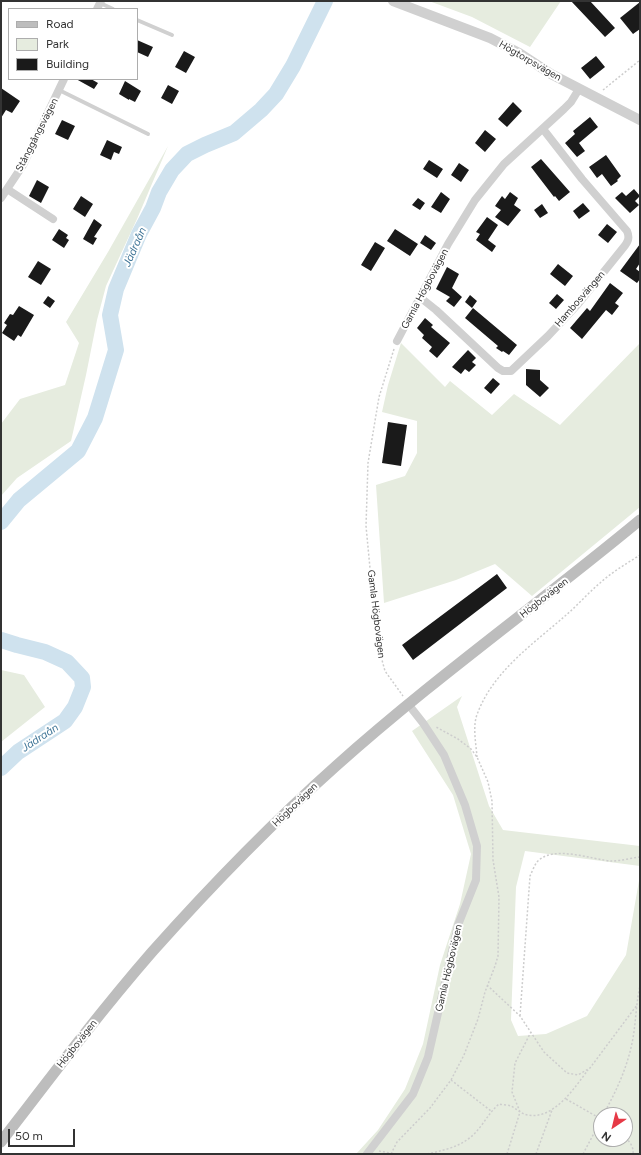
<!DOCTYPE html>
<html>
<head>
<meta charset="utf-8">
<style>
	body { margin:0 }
	#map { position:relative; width:641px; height:1155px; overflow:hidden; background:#fff; font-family:Figtree,sans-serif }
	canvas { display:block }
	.frame { position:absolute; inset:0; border:2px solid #333; pointer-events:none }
	.legend { position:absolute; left:8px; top:8px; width:130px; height:72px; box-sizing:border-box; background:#fff; border:1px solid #adadad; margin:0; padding:5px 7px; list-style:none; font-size:12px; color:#333 }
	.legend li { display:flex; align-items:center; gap:8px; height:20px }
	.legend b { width:20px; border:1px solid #adadad }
	.north { position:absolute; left:593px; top:1107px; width:40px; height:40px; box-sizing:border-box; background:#fff; border:1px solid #adadad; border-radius:50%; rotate:215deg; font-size:11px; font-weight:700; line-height:16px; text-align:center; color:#333 }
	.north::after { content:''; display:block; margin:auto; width:14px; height:18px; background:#e63946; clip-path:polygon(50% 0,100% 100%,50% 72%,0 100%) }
	.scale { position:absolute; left:8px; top:1129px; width:67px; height:18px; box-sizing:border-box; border:2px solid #333; border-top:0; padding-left:5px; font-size:12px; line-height:14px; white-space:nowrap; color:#333; -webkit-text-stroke:3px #fff; paint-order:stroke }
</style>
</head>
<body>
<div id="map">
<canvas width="641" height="1155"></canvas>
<div class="frame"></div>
<ul class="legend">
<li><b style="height:5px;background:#bdbdbd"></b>Road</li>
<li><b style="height:11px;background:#e6ecdf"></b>Park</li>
<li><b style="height:11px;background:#1a1a1a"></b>Building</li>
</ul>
<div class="north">N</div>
<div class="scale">50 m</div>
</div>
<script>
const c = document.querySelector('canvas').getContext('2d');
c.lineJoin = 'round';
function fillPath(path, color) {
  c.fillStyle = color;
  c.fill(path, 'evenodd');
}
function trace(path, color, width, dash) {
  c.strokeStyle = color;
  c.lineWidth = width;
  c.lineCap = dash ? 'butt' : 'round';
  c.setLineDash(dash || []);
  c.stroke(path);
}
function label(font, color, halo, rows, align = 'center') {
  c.font = font + ' Figtree,sans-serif';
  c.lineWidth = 4;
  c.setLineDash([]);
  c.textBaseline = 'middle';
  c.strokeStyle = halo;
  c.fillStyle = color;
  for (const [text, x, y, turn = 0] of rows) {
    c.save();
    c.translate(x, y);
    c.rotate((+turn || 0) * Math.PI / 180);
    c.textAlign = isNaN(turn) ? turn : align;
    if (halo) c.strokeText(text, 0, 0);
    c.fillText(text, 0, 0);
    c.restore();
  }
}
const green = new Path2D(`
	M429,1H561L530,47L472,17Z
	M168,146L137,219L106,286L97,320L86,375L71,441L17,478L1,496V424L20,399L65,385L79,343L66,322L108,252Z
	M401,343L445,387L450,381L492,415L514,394L560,425L640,343V507L532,596L495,564L456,580L384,603L376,485L405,476L417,453V421L382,412L388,385Z
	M1,670L24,675L45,707L1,742Z
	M462,696L457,707L489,806L503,830L640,846V866L525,851L516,887L511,1020L518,1036L546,1034L587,1016L626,955L640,875V1154H356L378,1130L405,1089L423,1044L440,965L460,904L471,854L453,795L412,731ZM601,1115H625V1139H601Z`);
const river = new Path2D(`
	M1,522L19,500L78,451L95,418L116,350L110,315L116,289L139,234L153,208L159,192L172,170L187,154L205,145L234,133L261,110L276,94L293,66L325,1
	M1,640L17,645L45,652L67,662L82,678L83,687L75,707L65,721L18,752L1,768`);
const building = new Path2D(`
	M571,1H590L615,28L605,37Z
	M640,2V29L633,34L620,18Z
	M137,40L153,47L148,57L137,52Z
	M184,51L195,57L186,73L175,67Z
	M596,56L605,67L590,79L581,68Z
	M76,79H91L98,83L94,89Z
	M125,81L141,91L135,102L129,99V100L119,94Z
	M168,85L179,91L172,104L161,98Z
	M1,88L20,101L12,113L6,110L1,118Z
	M513,102L522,111L507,127L498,119Z
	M590,117L598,127L579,143L585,151L577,157L565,143L575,134L573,131Z
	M62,120L75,126L68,140L55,134Z
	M485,130L496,139L485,152L475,143Z
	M107,140L122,147L119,154L114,152L111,160L100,155Z
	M606,155L621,176L617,180L618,181L611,186L602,174L597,178L589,167Z
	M541,159L570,192L559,201L555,196L554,197L531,167Z
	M429,160L443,169L437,178L423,169Z
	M459,163L469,170L461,182L451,175Z
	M37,180L49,187L41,203L29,196Z
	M634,189L640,196L635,201L639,205L630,213L615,198L622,192L626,196Z
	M441,192L450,199L441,213L431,207Z
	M510,192L518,198L514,205L521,210L508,226L495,217L501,210L495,206L502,196L505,199Z
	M81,196L93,204L85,217L73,209Z
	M418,198L425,203L420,210L412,205Z
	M583,203L590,211L579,219L573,211Z
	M542,204L548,213L540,218L534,210Z
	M487,217L498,225L488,240L496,246L492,252L476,240L480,234L476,232Z
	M94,219L102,225L94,237L97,238L93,245L83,239Z
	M607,224L617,232L608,243L598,235Z
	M59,229L68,235L66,238L69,240L64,248L52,240Z
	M395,229L418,244L410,256L387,241Z
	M425,235L436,243L431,250L420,243Z
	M375,242L385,248L371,271L361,265Z
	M640,244V263L636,269L640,272V279L637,283L620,271Z
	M38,261L51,269L41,285L28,277Z
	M558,264L573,276L565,286L550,274Z
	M447,267L459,274L452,288L462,297L454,307L446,301L450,297L436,289Z
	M610,283L623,293L615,303L619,306L612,315L606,310L582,339L570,328L587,308L590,311Z
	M557,294L564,300L556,309L549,303Z
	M470,295L477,301L472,308L465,302Z
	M48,296L55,301L50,308L43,303Z
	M19,306L34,315L21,337L18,335L14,341L2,333L7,325L4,323L10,314L13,315Z
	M473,308L517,345L509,355L503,351L502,352L496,348L498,346L465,318Z
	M425,318L433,325L431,327L450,343L437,358L429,351L432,347L422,338L424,335L417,328Z
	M468,350L476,358L472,362L476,365L469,372L465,369L461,374L452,367Z
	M526,369L540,370V380L549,388L540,397L526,385Z
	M493,378L500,384L491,394L484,388Z
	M388,422L407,425L401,466L382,463Z
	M497,574L507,588L413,660L402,645Z`);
const path = new Path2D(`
	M603,90L640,60
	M394,349L379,397L368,463L366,526L377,642L385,671L403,696
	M477,757C476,743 472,725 478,712C494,671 533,644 565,616C577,606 588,593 600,583C612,572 626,564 640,555
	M487,985L520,1016L544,1052L567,1073L578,1075L590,1068L637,1005
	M520,1016L530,876C532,872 534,866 537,862C553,844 592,860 612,861C621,861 631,858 640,857
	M451,1080L491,1111
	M566,1099L601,1119
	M603,1115C617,1090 628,1066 633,1038C636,1021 636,1003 640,986
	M625,1138C630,1141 634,1148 633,1154
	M379,1151L395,1154
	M391,1154L397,1142L430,1108L451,1080L464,1055L478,1019L485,992L495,966L498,956L499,897L493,860L492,801L488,782L477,757L471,749L458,739L436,727
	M427,1154C450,1149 467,1145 481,1126C487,1118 491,1111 499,1104C503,1105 508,1105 511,1106C517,1109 521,1114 528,1115C554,1120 575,1087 588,1070
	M507,1154L520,1112L512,1092L515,1063L531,1032
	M536,1154L552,1110
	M583,1154L601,1120`);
const service = new Path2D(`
	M100,3L113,9
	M137,20L172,35
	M59,90L148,134`);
const minor = new Path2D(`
	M97,9L101,1
	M7,189L53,219
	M1,198L23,165L64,79
	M421,298L436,310L498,368L503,371H511L548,336L578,304L623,248C628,242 630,238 627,231L582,179L543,129
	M397,341L448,244L475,200L504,164L564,109L571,102L579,89
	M367,1154L413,1094L428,1057L458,925L476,880L477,846L465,805L444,755L423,723L408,704`);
const tertiary = new Path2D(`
	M393,1L490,38L519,53L551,74L640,120`);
const secondary = new Path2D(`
	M1,1142C50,1078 99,1013 152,952C210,887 271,824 336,766C433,679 540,603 640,520`);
const streetNames = [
	["Högtorpsvägen",530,61,30],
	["Stånggångsvägen",37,135,-63],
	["Gamla Högbovägen",425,289,-62],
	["Hambosvängen",580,299,-49],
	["Högbovägen",544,598,-38],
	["Gamla Högbovägen",376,614,83],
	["Högbovägen",295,805,-44],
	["Gamla Högbovägen",449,968,-77],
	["Högbovägen",77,1044,-52]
];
const waterNames = [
	["Jädraån",135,247,-66],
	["Jädraån",40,738,-33]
];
fillPath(green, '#e6ecdf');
trace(river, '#cfe2ee', 16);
fillPath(building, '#1a1a1a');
trace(path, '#cdcdcd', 1.5, [2, 2]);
trace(service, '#d0d0d0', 4);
trace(minor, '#d0d0d0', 8);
trace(tertiary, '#d0d0d0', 10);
trace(secondary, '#bdbdbd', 11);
label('10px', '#333', '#fff', streetNames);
label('italic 11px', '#3f7597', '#fff', waterNames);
</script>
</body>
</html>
